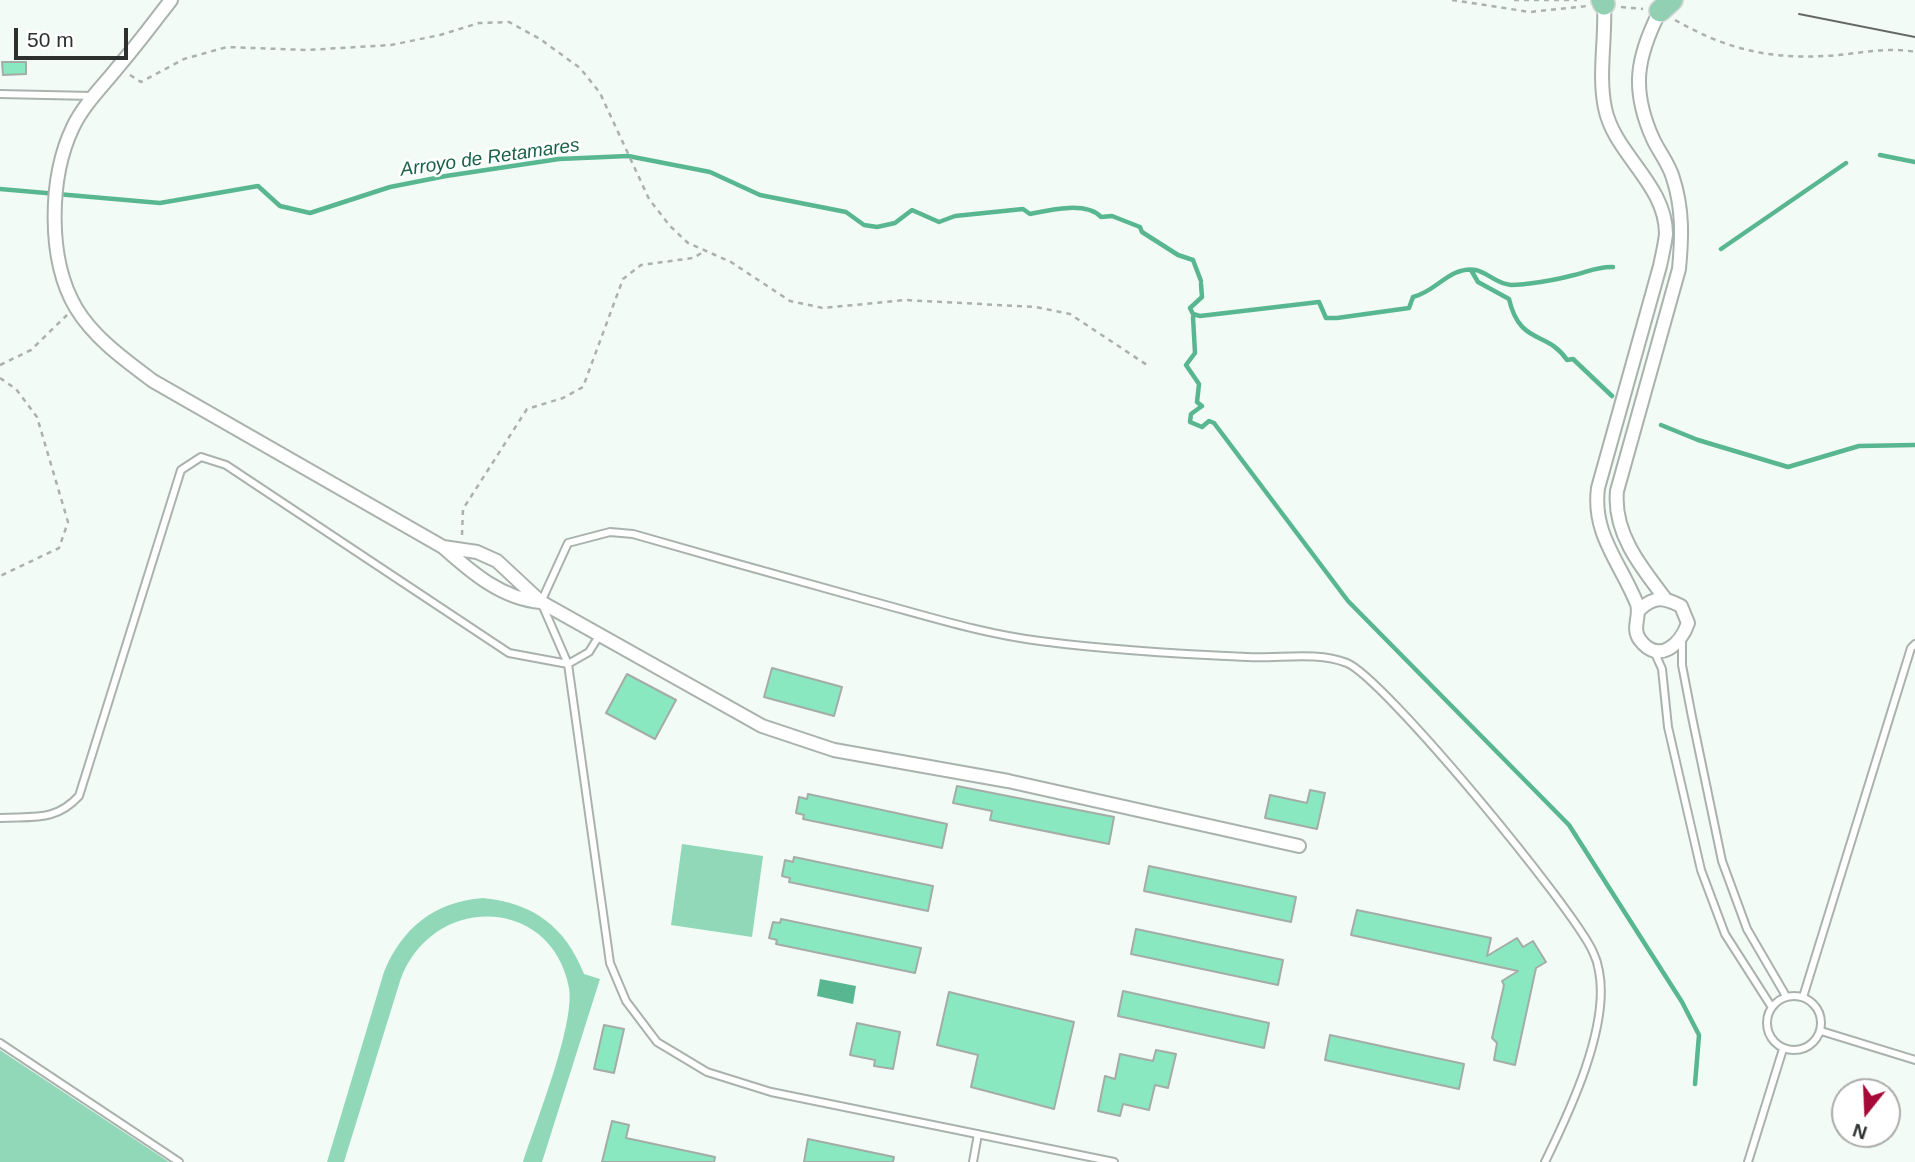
<!DOCTYPE html>
<html>
<head>
<meta charset="utf-8">
<style>
	body { margin:0 }
	#map { position:relative; width:1915px; height:1162px; overflow:hidden; background:#f2fbf6; font-family:Helvetica,sans-serif }
	canvas { display:block }
	.north { position:absolute; left:1831px; top:1078px; width:70px; height:70px; box-sizing:border-box; background:#fff; border:2px solid #abacab; border-radius:50%; rotate:198deg; font-size:19px; font-weight:700; line-height:28px; text-align:center; color:#2c302e }
	.north::after { content:''; display:block; margin:auto; width:24px; height:32px; background:#a50a38; clip-path:polygon(50% 0,100% 100%,50% 72%,0 100%) }
	.scale { position:absolute; left:14px; top:28px; width:114px; height:32px; box-sizing:border-box; border:4px solid #2c302e; border-top:0; padding-left:9px; font-size:21px; line-height:24px; white-space:nowrap; color:#2c302e; -webkit-text-stroke:5px #fff; paint-order:stroke }
</style>
</head>
<body>
<div id="map">
<canvas width="1915" height="1162"></canvas>
<div class="north">N</div>
<div class="scale">50 m</div>
</div>
<script>
const c = document.querySelector('canvas').getContext('2d');
c.lineJoin = 'round';
function fillPath(path, color) {
  c.fillStyle = color;
  c.fill(path, 'evenodd');
}
function trace(path, color, width, dash) {
  c.strokeStyle = color;
  c.lineWidth = width;
  c.lineCap = dash ? 'butt' : 'round';
  c.setLineDash(dash || []);
  c.stroke(path);
}
function label(font, color, halo, rows, align = 'center') {
  c.font = font + ' Helvetica,sans-serif';
  c.lineWidth = 5;
  c.setLineDash([]);
  c.textBaseline = 'middle';
  c.strokeStyle = halo;
  c.fillStyle = color;
  for (const [text, x, y, turn = 0] of rows) {
    c.save();
    c.translate(x, y);
    c.rotate((+turn || 0) * Math.PI / 180);
    c.textAlign = isNaN(turn) ? turn : align;
    if (halo) c.strokeText(text, 0, 0);
    c.fillText(text, 0, 0);
    c.restore();
  }
}
const green = new Path2D(`
	M682,844L763,856L752,937L671,925Z
	M483,898C533,903 565,926 584,974L600,979L542,1162H523C536,1122 575,1025 569,988C552,895 431,893 400,981L344,1162H327L384,972C402,928 434,902 483,898Z
	M0,1050L169,1162H0Z`);
const water = new Path2D(`
	M820,979L856,986L853,1004L817,996Z`);
const stream = new Path2D(`
	M1880,155L1915,162
	M0,189L160,203L258,186L280,206L310,213L390,187L446,176L559,159L628,156L710,172L760,195L846,212L864,225L877,227L895,223L912,210L939,222L955,216L1023,209L1030,214C1049,210 1086,201 1101,217L1112,216L1140,227L1142,232L1178,255L1193,260L1201,281
	M1721,249L1846,163
	M1471,270L1478,282L1509,299C1520,346 1547,330 1567,360L1573,359L1612,396
	M1201,284L1202,297L1190,308L1193,314L1200,316L1319,302L1326,318H1337L1409,308L1413,297C1430,293 1440,280 1455,273C1483,261 1489,283 1511,285C1525,285 1556,280 1570,276C1586,273 1597,266 1613,267
	M1193,317L1195,353L1186,365L1199,384L1197,402L1202,406L1191,414L1190,422L1202,427L1209,421L1214,423L1348,601L1569,825L1682,1002L1699,1035L1695,1084
	M1661,425L1698,440L1788,467L1859,446L1915,445`);
const building = new Path2D(`
	M2,62H26V74L3,75Z
	M772,668L842,687L834,716L764,697Z
	M627,674L676,700L655,739L606,713Z
	M957,786L1114,817L1109,844L990,820L992,811L953,803Z
	M1310,790L1325,793L1317,829L1265,818L1270,795L1307,803Z
	M808,794L947,824L942,848L803,819L804,815L796,813L799,797L807,799Z
	M794,857L933,886L928,911L789,882L790,878L782,876L785,860L793,862Z
	M1149,866L1296,897L1291,922L1144,891Z
	M1357,910L1491,938L1487,956L1517,938L1523,947L1533,941L1546,962L1536,968L1515,1065L1494,1060L1497,1043L1492,1038L1504,985L1502,981L1518,971L1351,935Z
	M781,919L921,948L915,973L776,944L777,940L769,938L773,922L780,923Z
	M1136,929L1283,960L1278,985L1131,954Z
	M1123,991L1269,1023L1264,1048L1118,1016Z
	M949,992L1074,1022L1054,1109L971,1087L978,1055L937,1045Z
	M857,1023L900,1032L893,1069L874,1066L875,1060L850,1055Z
	M604,1025L624,1029L614,1073L594,1069Z
	M1330,1035L1464,1064L1459,1089L1325,1060Z
	M1156,1050L1176,1054L1168,1088L1155,1085L1149,1110L1123,1104L1120,1116L1098,1111L1105,1076L1115,1079L1120,1054L1153,1061Z
	M612,1121L629,1125L626,1138L715,1157L714,1162H602Z
	M808,1139L894,1157L893,1162H804Z`);
const path = new Path2D(`
	M1452,0L1530,12L1587,6
	M1514,0H1577
	M1621,7L1643,9
	M1675,20C1724,48 1766,59 1824,56C1855,55 1884,46 1915,52
	M130,75L141,82L184,59L227,47L307,50L391,45L440,35L479,23L509,22L540,39L580,68L600,93L649,199L670,226L688,243L731,262L790,301L823,308L905,300L1036,307L1070,314L1147,365
	M0,365L31,350L67,315
	M0,378L16,389L37,417L68,522L59,548L0,576
	M462,535L463,509L527,409L563,398L583,387L623,279L641,265L693,258L705,251`);
const service = new Path2D(`
	M0,94L92,96
	M1682,641V665L1692,717L1722,861L1747,929L1786,996
	M1654,651L1662,669L1668,727L1701,870L1725,934L1771,1006
	M0,818C33,816 55,822 79,796L181,470L201,457L226,465L509,653L568,664L589,652L599,636
	M1767 1023a27 27 0 1 1 54 0a27 27 0 1 1-54 0Z
	M1803,997L1911,648L1915,644
	M1821,1031L1915,1060
	M0,1043L179,1162
	M973,1162L978,1134
	M1114,1162L771,1092L707,1072L657,1042L626,1001L610,963L568,664L541,602L568,543L610,532L633,534C712,557 792,579 871,601C927,616 983,634 1040,641C1109,650 1178,654 1247,657C1279,659 1316,651 1347,663C1384,678 1574,909 1593,952C1596,958 1598,965 1599,971C1610,1027 1569,1113 1545,1162
	M1748,1162L1783,1049`);
const minor = new Path2D(`
	M171,0C154,22 137,45 118,67C103,86 84,104 73,127C49,177 47,259 76,308C94,338 125,360 153,381L443,547C471,572 502,599 541,602
	M1604,4C1606,39 1598,74 1605,108C1614,154 1666,184 1666,234C1665,244 1662,256 1660,266L1598,488C1592,534 1620,562 1637,604C1641,616 1631,628 1640,640C1659,665 1681,644 1688,623L1681,606C1663,597 1654,596 1639,610
	M1660,11C1636,58 1631,90 1653,139C1659,152 1669,164 1673,178C1683,209 1682,237 1679,269L1617,491C1613,532 1640,566 1664,597
	M443,547L477,552L497,561L541,602L762,726L834,750L1008,781L1299,846`);
const trunk = new Path2D(`
	M1602,0L1604,4
	M1660,11L1672,0`);
const tram = new Path2D(`
	M1799,14L1915,37`);
const waterNames = [
	["Arroyo de Retamares",490,158,-8]
];
fillPath(green, '#91d8b8');
fillPath(water, '#58b790');
trace(stream, '#58b790', 4.5);
fillPath(building, '#89e8bf');
trace(building, '#a4aca8', 2);
trace(service, '#aab2ae', 10);
trace(minor, '#aab2ae', 16);
trace(trunk, '#d5d6d5', 24);
trace(path, '#abb2ae', 2.5, [5, 5]);
trace(service, '#fff', 6);
trace(minor, '#fff', 12);
trace(trunk, '#92d0b4', 21);
trace(tram, '#646967', 2);
label('italic 19px', '#196247', '#fff', waterNames);
</script>
</body>
</html>
